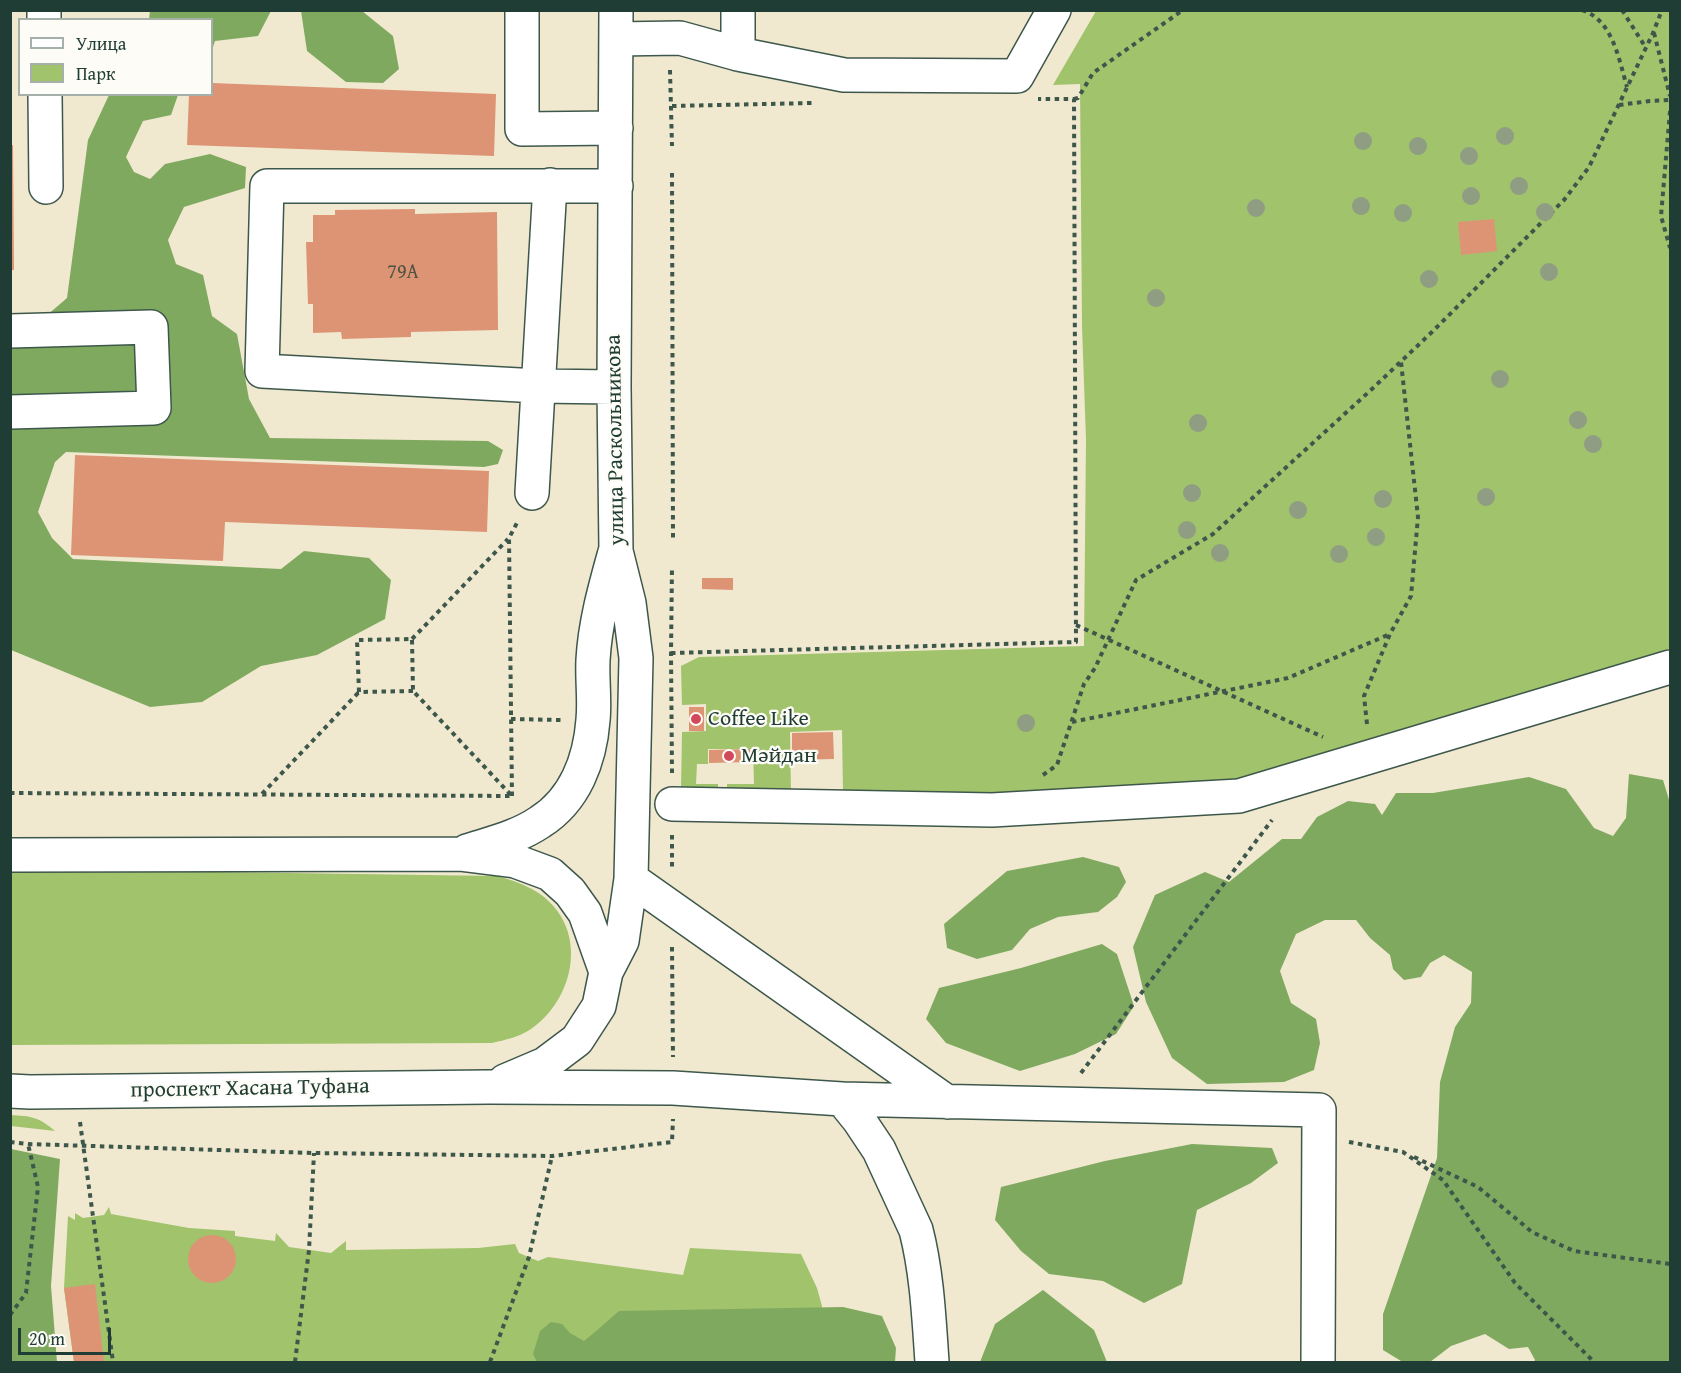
<!DOCTYPE html>
<html>
<head>
<meta charset="utf-8">
<style>
	body { margin:0 }
	#map { position:relative; width:1681px; height:1373px; overflow:hidden; background:#f0e9d0; font-family:"Gentium Book Plus",serif }
	canvas { display:block }
	.frame { position:absolute; inset:0; border:12px solid #1f3d34; pointer-events:none }
	.legend { position:absolute; left:18px; top:18px; width:195px; height:78px; box-sizing:border-box; background:#fdfcf7; border:2px solid #a4b0a9; margin:0; padding:8px 10px; list-style:none; font-size:18px; color:#1f3d34 }
	.legend li { display:flex; align-items:center; gap:12px; height:30px }
	.legend b { width:30px; border:2px solid #a4b0a9 }
	.scale { position:absolute; left:18px; top:1328px; width:93px; height:27px; box-sizing:border-box; border:3px solid #1f3d34; border-top:0; padding-left:8px; font-size:18px; line-height:21px; white-space:nowrap; color:#1f3d34; -webkit-text-stroke:4px #fdfcf7; paint-order:stroke }
</style>
</head>
<body>
<div id="map">
<canvas width="1681" height="1373"></canvas>
<div class="frame"></div>
<ul class="legend">
<li><b style="height:8px;background:#fff"></b>Улица</li>
<li><b style="height:16px;background:#a1c36c"></b>Парк</li>
</ul>
<div class="scale">20 m</div>
</div>
<script>
const c = document.querySelector('canvas').getContext('2d');
c.lineJoin = 'round';
function fillPath(path, color) {
  c.fillStyle = color;
  c.fill(path, 'evenodd');
}
function trace(path, color, width, dash) {
  c.strokeStyle = color;
  c.lineWidth = width;
  c.lineCap = dash ? 'butt' : 'round';
  c.setLineDash(dash || []);
  c.stroke(path);
}
function label(font, color, halo, rows, align = 'center') {
  c.font = font + ' "Gentium Book Plus",serif';
  c.lineWidth = 4.5;
  c.setLineDash([]);
  c.textBaseline = 'middle';
  c.strokeStyle = halo;
  c.fillStyle = color;
  for (const [text, x, y, turn = 0] of rows) {
    c.save();
    c.translate(x, y);
    c.rotate((+turn || 0) * Math.PI / 180);
    c.textAlign = isNaN(turn) ? turn : align;
    if (halo) c.strokeText(text, 0, 0);
    c.fillText(text, 0, 0);
    c.restore();
  }
}
const green = new Path2D(`
	M1096,11H1670V648L1652,656L1348,748L1236,779L995,796L843,793L842,730L790,732L791,794L727,792V784H754L753,749H708V764H697L696,784H718V792L681,791L682,732L706,731V704L682,705L681,666L699,657L1084,646L1086,440L1082,326L1080,84L1053,85Z
	M11,869L496,876C517,881 541,890 555,908C586,946 569,1003 531,1029C519,1037 505,1040 492,1043L11,1045Z
	M10,1115C31,1116 39,1117 55,1131L11,1126Z
	M109,1207L111,1214L189,1228L235,1231V1236L275,1241L276,1233L289,1247L331,1253L346,1241V1250L478,1248L515,1244L519,1253L538,1261L548,1257L683,1275L690,1248L801,1254L817,1288L822,1306L818,1362H74L64,1288L68,1216L75,1220V1213L83,1218L104,1215Z`);
const forest = new Path2D(`
	M150,11V10L271,11L258,36L215,41L212,50V20L149,19Z
	M301,11H362L393,36L399,69L383,83L346,82L307,51Z
	M109,95H178L171,115L143,121L126,157L134,172L150,179L165,164L210,154L246,167L245,188L184,207L168,240L176,264L203,275L212,316L237,334L249,399L270,438L488,441L503,450L498,464L484,467L66,452L55,462L38,512L52,538L73,559L281,569L304,551L369,558L391,580L385,619L317,655L261,666L202,702L150,707L11,650L10,347L67,298L88,140Z
	M1629,774L1663,780L1670,803V1362H1534L1535,1360L1528,1347L1509,1349L1485,1334L1451,1346L1430,1362L1401,1361L1383,1350V1314L1437,1158L1440,1082L1455,1027L1471,1003L1472,972L1444,955L1430,963L1421,977L1404,980L1393,969L1390,955L1370,938L1356,920H1325L1296,934L1280,971L1291,1003L1316,1019L1320,1043L1314,1070L1284,1082L1207,1084L1172,1058L1146,1002L1133,947L1155,895L1205,872L1229,882L1282,839H1301L1317,817L1348,801L1375,804L1382,815L1396,793H1433L1529,777L1566,789L1594,828L1613,836L1626,818Z
	M1083,857L1119,867L1126,882L1117,897L1098,912L1058,917L1030,929L1012,950L977,959L947,948L944,924L1007,871Z
	M1102,944L1117,954L1134,1006L1116,1034L1075,1054L1020,1071L946,1043L926,1019L939,988L1021,968Z
	M1192,1144L1272,1148L1278,1163L1251,1183L1197,1210L1182,1284L1144,1303L1103,1281L1049,1274L1021,1251L995,1220L1001,1187L1105,1161Z
	M11,1149L60,1159L51,1286L57,1362H11Z
	M1043,1290L1094,1330L1107,1362H980L995,1324Z
	M843,1307L882,1316L896,1348L895,1362H537L533,1354L540,1331L551,1322L562,1324L570,1333L584,1341L595,1332L619,1311Z`);
const building = new Path2D(`
	M212,83L496,94L494,156L187,145L189,94H212Z
	M10,145H13L14,270H10Z
	M415,209V214L497,212L498,330L411,332V337L342,339L341,332L313,333V304H308L306,242H313V215H335V210Z
	M1494,219L1497,251L1461,255L1458,222Z
	M75,455L489,471L487,532L225,522L223,561L71,555Z
	M702,578H733V590L702,589Z
	M689,707H704V731H689Z
	M833,732L834,759L792,760V733Z
	M750,749V762L709,763V750Z
	M188 1259a24 24 0 1 1 48 0a24 24 0 1 1-48 0Z
	M95,1284L104,1362H74L64,1288Z`);
const path = new Path2D(`
	M1582,10C1613,20 1619,60 1627,87
	M1622,10L1646,48
	M1654,33L1670,96
	M670,70L672,146
	M1074,99L1078,98L1093,73L1183,10
	M1619,105L1650,101L1670,100
	M672,106L812,103
	M1670,111L1661,216L1670,248
	M672,173L673,540
	M1076,625L1323,737
	M412,639L508,539
	M671,653L1076,642L1074,99H1038
	M413,691L359,692L357,640L412,639L413,691L511,795
	M511,719L561,720
	M1072,722L1288,678L1390,634
	M1367,724L1364,696L1390,634L1411,596L1418,517L1401,362
	M672,773L671,653L672,567
	M1043,775L1057,765L1084,684L1095,668L1136,580L1213,534L1372,389L1432,332L1564,200L1589,167L1653,33L1662,10
	M10,793L512,796
	M262,794L359,692
	M512,796L509,538L518,521
	M672,835V869
	M672,947L673,1057
	M1081,1073L1272,820
	M80,1122L113,1362
	M10,1142L28,1144L314,1153L552,1156L672,1142L673,1119
	M1349,1142L1403,1152L1443,1180L1515,1283L1594,1362
	M1414,1157L1478,1187L1532,1232L1574,1251L1670,1264
	M10,1315L26,1293L38,1187L28,1144
	M295,1362L309,1250L314,1153
	M490,1362L529,1257L552,1156`);
const minor = new Path2D(`
	M44,10V20
	M522,10V129L616,128
	M738,10V54
	M616,39L680,38L738,54L844,75L1017,76L1054,10
	M45,94L46,187
	M10,331L151,327L154,408L10,412
	M614,387L538,386L262,371L267,186H616
	M532,493L550,185
	M672,804L992,810L1239,796L1670,667
	M467,851C492,843 518,837 540,822C575,800 590,760 593,720C595,700 592,680 593,660C595,623 605,588 615,552
	M10,855L459,854L515,861L550,874L570,892L585,913L606,972L599,1006L577,1040L545,1064L505,1081
	M631,879L947,1102
	M606,972L622,941L631,879L636,658L629,603L616,551L614,387L616,10
	M10,1091L30,1092L489,1087L673,1088L842,1099L1319,1110L1318,1362
	M842,1099L859,1120L879,1150L916,1230C927,1273 929,1319 932,1362`);
const trees = [
	[1505,136],
	[1363,141],
	[1418,146],
	[1469,156],
	[1519,186],
	[1471,196],
	[1361,206],
	[1256,208],
	[1545,212],
	[1403,213],
	[1549,272],
	[1429,279],
	[1156,298],
	[1500,379],
	[1578,420],
	[1198,423],
	[1593,444],
	[1192,493],
	[1486,497],
	[1383,499],
	[1298,510],
	[1187,530],
	[1376,537],
	[1220,553],
	[1339,554],
	[1026,723]
];
const markers = [
	[696,719,6,"#d1495b"],
	[729,756,6,"#d1495b"]
];
const numberNames = [
	["79А",403,273]
];
const streetNames = [
	["улица Раскольникова",616,440,-91],
	["проспект Хасана Туфана",250,1089,-1]
];
const poiNames = [
	["Coffee Like",708,719],
	["Мәйдан",741,756]
];
fillPath(green, '#a1c36c');
fillPath(forest, '#80a960');
fillPath(building, '#dd9474');
trace(minor, '#3e574b', 36);
trace(path, '#3e574b', 4, [4.5, 4.5]);
trace(minor, '#fff', 33);
c.fillStyle = '#8f9d82';
for (const [x, y] of trees) {
  c.beginPath();
  c.arc(x, y, 9, 0, 2 * Math.PI);
  c.fill();
}
for (const [x, y, r, color] of markers) {
  const dot = new Path2D();
  dot.arc(x, y, r, 0, 2 * Math.PI);
  c.fillStyle = color;
  c.fill(dot);
  trace(dot, '#fdfcf7', 2);
}
label('20px', '#4e5344', null, numberNames);
label('22px', '#1f3d34', '#fdfcf7', streetNames);
label('22px', '#1f3d34', '#fdfcf7', poiNames, 'left');
</script>
</body>
</html>
